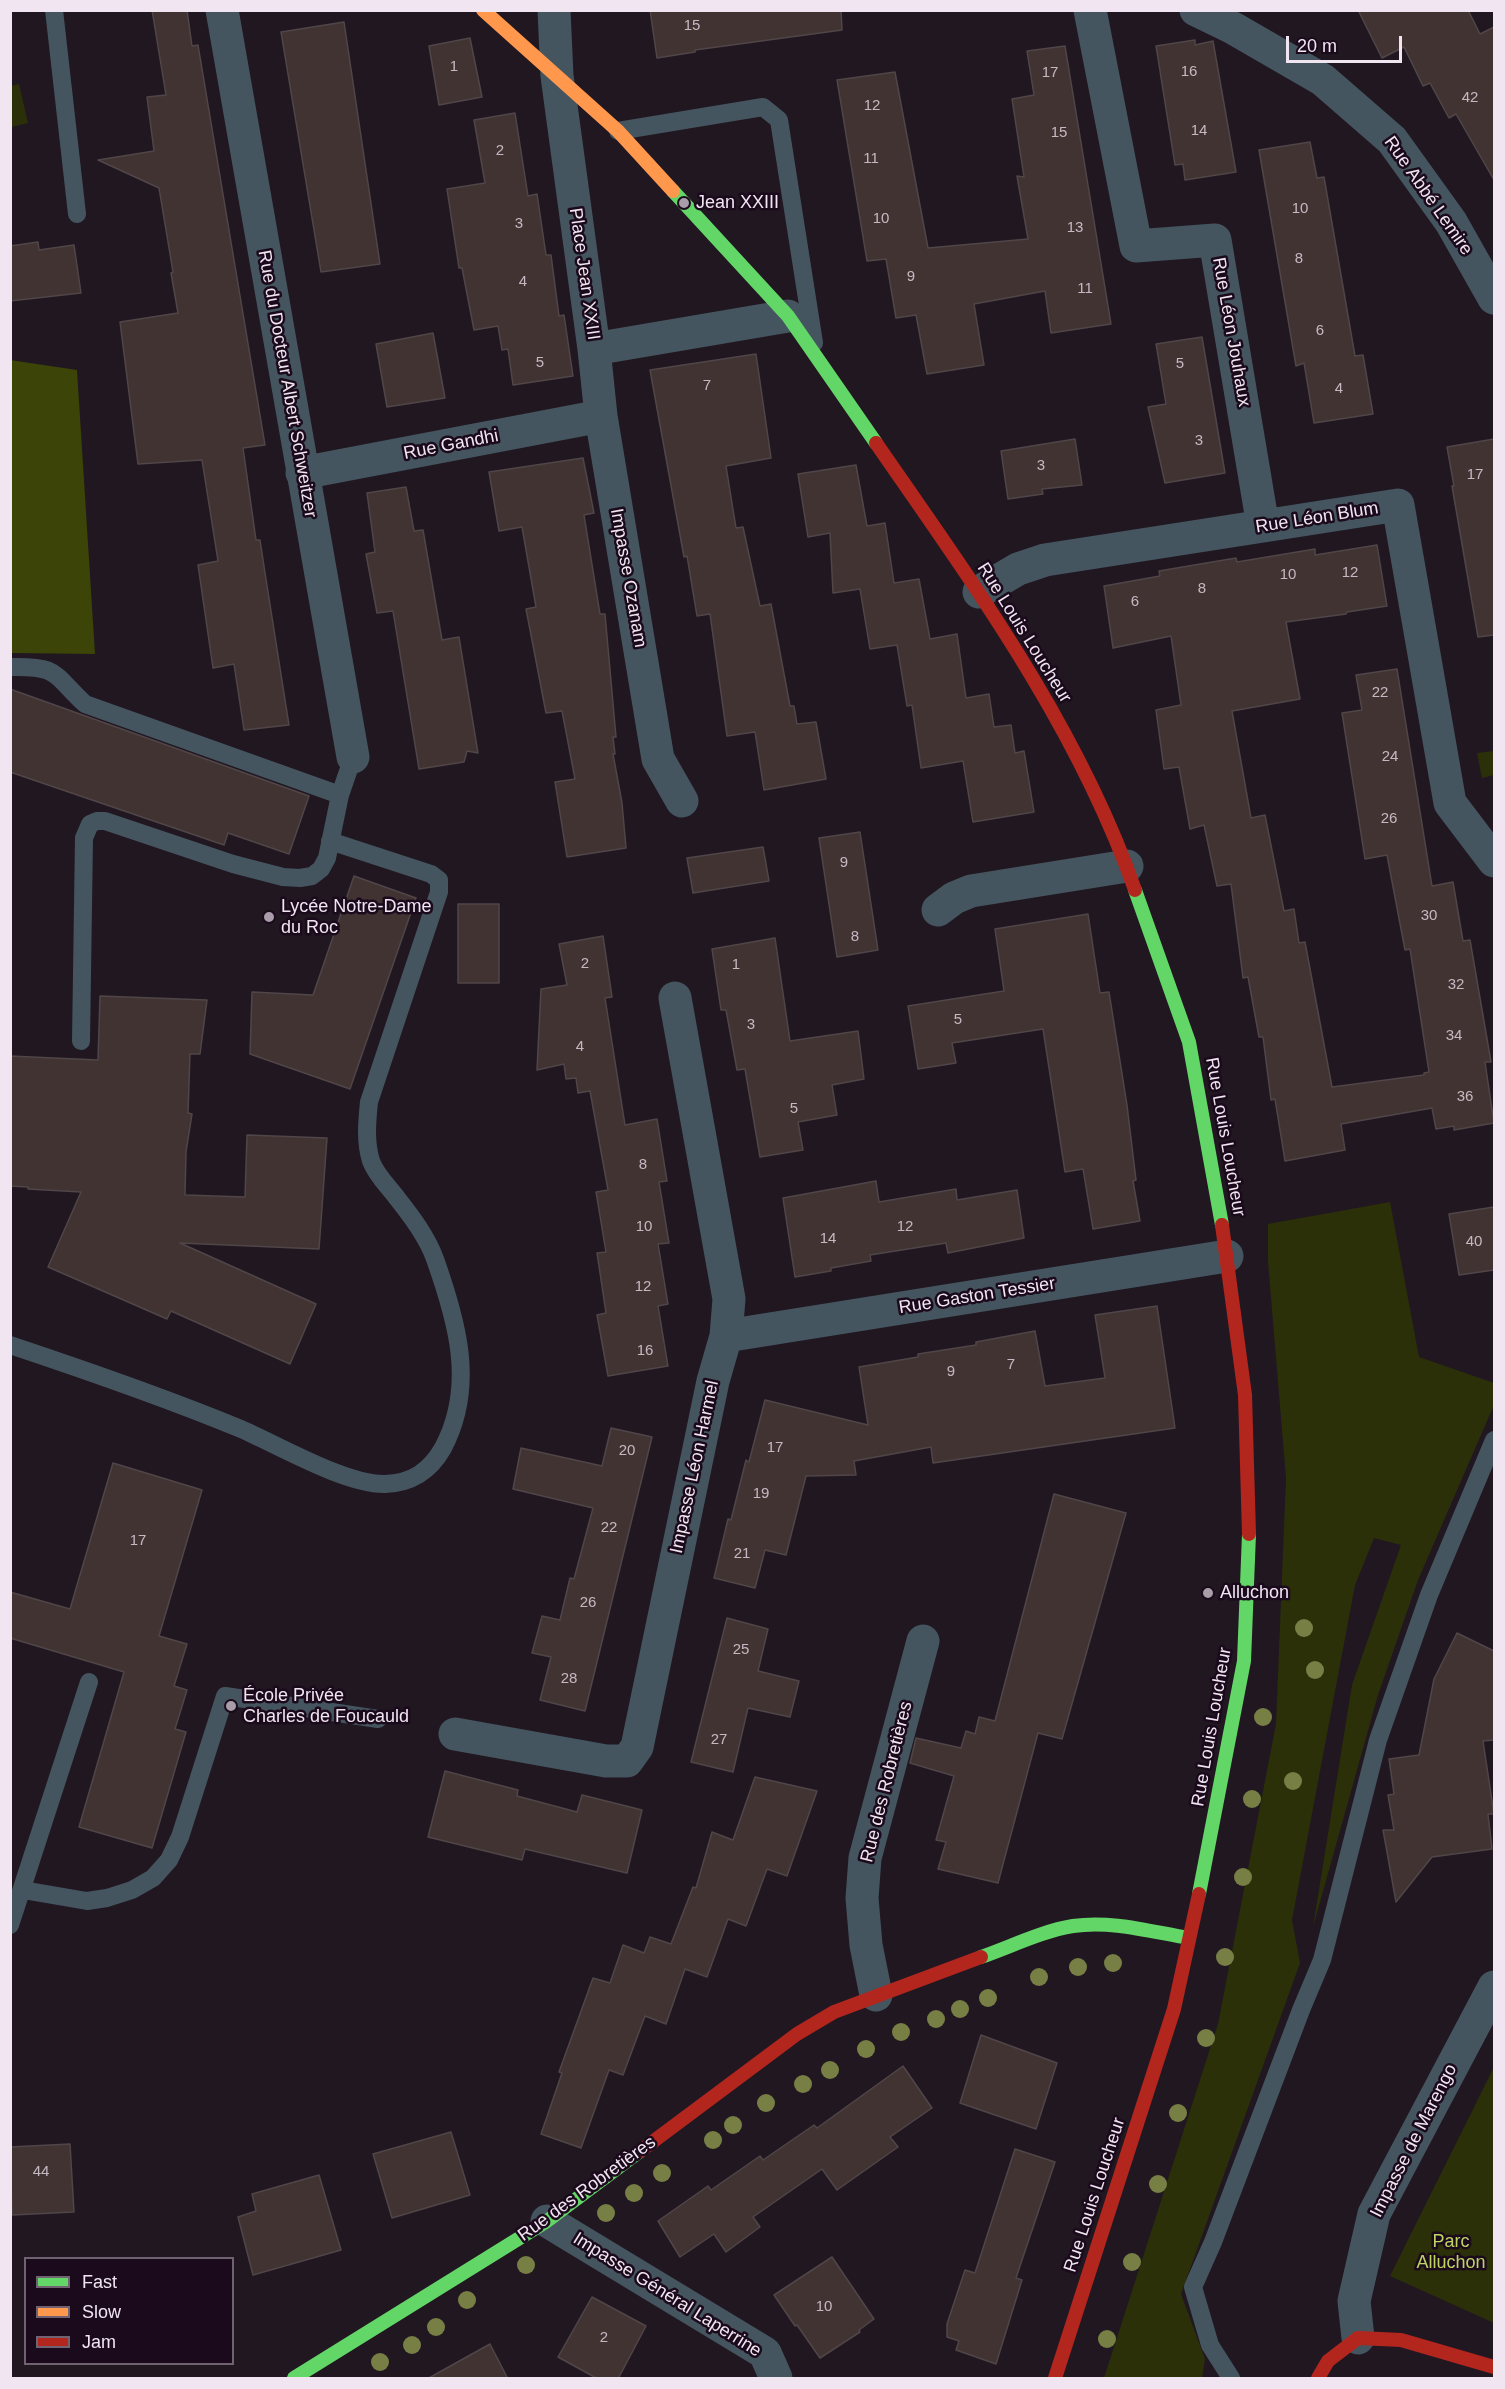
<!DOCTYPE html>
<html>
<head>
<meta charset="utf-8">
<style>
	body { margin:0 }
	#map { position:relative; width:1505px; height:2389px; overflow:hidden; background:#211721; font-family:Arial,sans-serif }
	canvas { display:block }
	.frame { position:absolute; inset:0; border:12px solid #f1e5f1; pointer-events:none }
	.legend { position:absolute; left:24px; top:2257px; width:210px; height:108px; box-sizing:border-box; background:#1b0a1c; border:2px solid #716271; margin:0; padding:8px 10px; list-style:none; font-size:18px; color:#f1e5f1 }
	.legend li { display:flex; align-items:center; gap:12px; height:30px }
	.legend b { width:30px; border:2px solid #716271 }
	.scale { position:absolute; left:1286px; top:36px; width:116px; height:27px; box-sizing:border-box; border:3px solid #f1e5f1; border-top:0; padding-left:8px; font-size:18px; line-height:21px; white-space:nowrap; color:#f1e5f1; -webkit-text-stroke:4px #1b0a1c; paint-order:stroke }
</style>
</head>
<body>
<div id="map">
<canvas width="1505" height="2389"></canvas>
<div class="frame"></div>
<ul class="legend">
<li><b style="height:8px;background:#63d668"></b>Fast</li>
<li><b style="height:8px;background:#ff974d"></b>Slow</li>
<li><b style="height:8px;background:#b3261e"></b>Jam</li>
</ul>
<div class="scale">20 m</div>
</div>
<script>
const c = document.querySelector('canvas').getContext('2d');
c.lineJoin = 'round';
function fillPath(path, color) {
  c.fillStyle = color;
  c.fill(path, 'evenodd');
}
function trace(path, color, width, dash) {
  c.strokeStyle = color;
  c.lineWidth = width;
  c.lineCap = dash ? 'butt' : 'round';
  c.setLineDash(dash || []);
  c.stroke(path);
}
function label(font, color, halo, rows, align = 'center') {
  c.font = font + ' Arial,sans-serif';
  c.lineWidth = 5;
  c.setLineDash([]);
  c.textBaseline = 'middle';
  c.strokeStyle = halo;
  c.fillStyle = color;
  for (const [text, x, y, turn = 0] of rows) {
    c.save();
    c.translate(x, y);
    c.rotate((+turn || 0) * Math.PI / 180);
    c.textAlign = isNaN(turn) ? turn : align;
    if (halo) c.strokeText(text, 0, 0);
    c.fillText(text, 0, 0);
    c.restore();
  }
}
const green = new Path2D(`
	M19,84L28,123L11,127V86Z
	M1494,751V775L1482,778L1477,753Z
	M1390,1202L1419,1357L1494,1383V1405L1418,1580L1378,1695L1313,1927L1352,1685L1401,1545L1374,1538L1355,1585L1292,1920L1300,1963L1181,2294L1205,2359L1202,2378H1104L1218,2024L1276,1724L1286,1478L1268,1261V1224Z
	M1494,2067V2323L1390,2276Z`);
const forest = new Path2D(`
	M10,360L77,370L95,654L11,653Z`);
const building = new Path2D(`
	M152,10H187L192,46L198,45L265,445L243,448L256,540H260L265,573L289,725L244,730L234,664L213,668L198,565L218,561L202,460L138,464L120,322L178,313L171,273L173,272L159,188L98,160L154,151L147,97L166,95Z
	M650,10H841L842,30L695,50V52L657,58Z
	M1358,10H1468L1480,34L1494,27V180L1456,114L1449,118L1430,83L1423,86L1404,47L1382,58Z
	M344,22L380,264L321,272L281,32Z
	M470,38L482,97L439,105L429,46Z
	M1195,40V45L1213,41L1236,172L1185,180L1183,164L1175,165L1156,46Z
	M1065,46L1111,324L1051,333L1045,291L974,304L984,365L927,374L916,315L896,318L886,259L867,261L837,80L895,72L928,248L1028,239L1017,176L1024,177L1012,99L1034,95L1027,51Z
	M515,113L528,196L537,194L546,255H551L559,316L564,315L573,376L513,385L508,349L502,350L498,326L474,330L462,268H459L447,189L485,183L474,120Z
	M1310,142L1317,178L1324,177L1355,356L1363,355L1373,414L1314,423L1304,363L1296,366L1259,150Z
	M38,242L39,250L74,245L81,293L10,301V246Z
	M433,333L445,398L387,407L376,344Z
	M1202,337L1225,473L1165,483L1148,407L1166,404L1156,344Z
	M756,354L771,458L726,466L736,528L743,527L760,606L771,604L790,706H794L797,724L816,722L826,779L764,790L755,732L727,736L710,614L697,616L687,556L684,557L650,370Z
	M1075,439L1082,485L1042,489L1043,494L1008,499L1001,451Z
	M1494,439V635L1478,637L1452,486H1454L1447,447Z
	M583,458L594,513L584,515L600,614H605L616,737H613L615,754H613L622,803L626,848L567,857L555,782L575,779L562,711L546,713L526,609L536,607L522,527L499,531L489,472Z
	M856,465L867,526L885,523L894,583L919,579L930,639L957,634L966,698L989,694L994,727L1011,725L1015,753L1024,751L1034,812L973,822L963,761L921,768L912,705L907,706L897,645L870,649L860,589L833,593L830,533L808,537L798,474Z
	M406,487L414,531L423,530L442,640L459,637L478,753L467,751L464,762L419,769L393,611L377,613L366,554L375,552L367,493Z
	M1377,545L1387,606L1347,612L1346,614L1286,622L1300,699L1232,711L1251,818L1265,815L1284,911L1294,909L1299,943L1305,942L1332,1087L1424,1075V1073L1429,1072L1410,949L1405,950L1387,855L1365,859L1342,713L1362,710L1356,675L1397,669L1432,886L1453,882L1463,941L1470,940L1491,1062H1485L1494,1123L1454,1130V1126L1436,1129L1432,1108L1341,1124L1345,1150L1285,1161L1275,1099L1271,1100L1263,1037H1259L1248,977L1243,978L1231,884L1217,886L1204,825L1190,829L1179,767L1164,769L1156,710L1181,705L1171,636L1113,648L1104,586L1160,576L1159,571L1236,558L1237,562L1315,549V555Z
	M10,689L309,796L289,854L228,833L224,845L10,772Z
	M860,832L878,950L837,957L819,838Z
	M763,847L769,881L693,893L687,858Z
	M354,876L416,898L350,1089L250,1054L252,992L313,995Z
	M458,904H499V983H458Z
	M1088,914L1100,993L1109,992L1127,1105L1136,1180L1133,1181L1140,1221L1093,1229L1083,1169L1065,1172L1043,1029L952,1043L956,1063L918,1069L908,1006L1004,991L995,929Z
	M603,936L612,997L605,998L625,1125L657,1119L667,1181L659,1182L669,1243L658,1244L668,1304L658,1306L668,1366L608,1376L597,1315L606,1313L597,1253L606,1252L596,1192L608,1190L590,1091L578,1093L576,1078L566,1079L564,1064L537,1070L541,989L567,985L559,944Z
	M775,938L790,1041L858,1031L864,1079L832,1085L837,1115L798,1122L803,1150L760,1157L745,1069L737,1070L726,1010H721L712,949Z
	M100,996L207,1000L200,1054H190L188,1113L192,1114L186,1152L185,1195L245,1197L247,1135L327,1138L319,1249L180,1243L316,1304L290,1364L171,1311L167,1319L48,1267L81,1192L28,1189V1187L10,1186V1056L98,1060Z
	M876,1181L879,1202L956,1189L957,1200L1017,1190L1024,1238L948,1253L946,1243L870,1255L871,1261L831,1268V1271L795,1277L783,1198Z
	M1494,1207V1270L1459,1275L1449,1214Z
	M1157,1306L1175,1428L933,1463L931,1447L854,1461L856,1475L806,1476L786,1555L765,1550L755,1588L714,1578L728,1519L731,1520L746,1460L749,1462L765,1400L868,1425L859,1367L918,1357V1354L976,1345V1342L1035,1331L1045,1386L1105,1378L1095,1315Z
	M611,1428L652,1437L585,1711L540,1700L551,1657L532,1653L542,1616L560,1620L570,1578L574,1579L593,1508L513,1489L521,1448L602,1466Z
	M113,1463L202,1490L159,1636L187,1644L174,1686L187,1690L175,1729L186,1732L152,1848L79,1827L124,1672L10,1638V1592L70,1609Z
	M1054,1494L1126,1513L1062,1739L1038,1733L998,1883L938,1869L946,1842L936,1840L954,1776L910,1763L916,1738L961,1748L966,1731L975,1734L979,1717L995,1721Z
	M727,1618L768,1629L758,1671L799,1681L790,1717L748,1708L733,1772L691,1762Z
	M1457,1633L1494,1651V1740L1483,1741L1494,1814H1488L1492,1849L1432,1857L1396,1902L1383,1830H1394L1388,1795L1394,1794L1389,1759L1419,1755L1434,1679Z
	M445,1771L518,1790L517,1796L577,1812L582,1795L642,1810L627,1873L525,1849L522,1860L428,1837Z
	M755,1777L817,1791L787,1876L767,1869L746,1926L728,1919L707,1977L685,1969L666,2024L645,2016L623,2075L609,2070L581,2148L541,2134L562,2073L559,2072L593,1978L610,1983L623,1945L644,1953L650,1937L671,1944L693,1887L696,1888L712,1832L733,1840Z
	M981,2035L1057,2063L1036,2129L960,2103Z
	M903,2066L932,2108L890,2137L898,2147L837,2190L822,2169L753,2217L760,2227L726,2252L714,2234L680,2257L658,2221L708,2186L711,2190L760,2156L763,2160L814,2125L817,2128Z
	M451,2132L470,2195L392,2218L373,2154Z
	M70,2144L74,2212L12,2215L10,2147Z
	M1015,2149L1055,2162L1016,2278L1022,2280L996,2364L956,2350L959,2341L947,2337V2324L965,2270L975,2273Z
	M319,2175L341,2250L253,2275L238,2217L256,2211L252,2194Z
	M832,2257L874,2319L859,2330L860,2332L820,2358L797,2325L795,2326L774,2295Z
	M592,2297L646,2326L618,2379H598L558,2357Z
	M490,2344L508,2379H427Z`);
const lane = new Path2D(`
	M54,10L77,214
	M618,131L763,107L779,120L814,343
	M10,667C59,666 52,673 85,704L340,795
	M81,1041L84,838L90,824L97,821H105L233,864L283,877L300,878L312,876L321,869L327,858L340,795L353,757
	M10,1345C88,1371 166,1398 241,1429C278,1445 346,1485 385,1484C412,1483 430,1471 443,1448C476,1386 457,1321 435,1259C427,1237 412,1217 397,1198C388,1186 376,1175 371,1161C365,1141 367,1122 369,1102L439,892V880L431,874L330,841
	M23,1890L87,1901L107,1898L132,1890L153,1878L169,1860L180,1837L225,1696L378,1719
	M10,1925L89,1682
	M1231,2378L1210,2345L1193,2287L1213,2242L1301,2010L1322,1960L1378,1740L1429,1595L1494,1440`);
const street = new Path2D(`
	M222,10L353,757
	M554,10L557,76L594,349L788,316
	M1090,10L1136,246L1215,240L1263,526
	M1196,10L1233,28L1323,80L1392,140L1451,222L1494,298
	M594,349L601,416L658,759L682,801
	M302,473L601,416
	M979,592L1018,569L1045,560L1398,505L1450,803L1494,861
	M938,910L954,898L971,891L1127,866
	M726,1336L1227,1256
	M455,1734L606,1761H627L637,1747L713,1381L726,1336L729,1299L675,998
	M876,1995L866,1945L862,1898L865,1858L923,1641
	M547,2221L765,2353L776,2378
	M1358,2338L1354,2301L1374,2214L1494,1987`);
const fast = new Path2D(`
	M673,191L788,316L876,443
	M1135,890L1189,1042L1222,1225
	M1199,1894L1244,1661L1249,1534
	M981,1957C1010,1947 1042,1931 1073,1926C1111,1920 1152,1932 1189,1938
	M294,2378L547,2221L639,2152`);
const slow = new Path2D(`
	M483,10L618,131L673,191`);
const jam = new Path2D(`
	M876,443C974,585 1077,725 1135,890
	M1222,1225L1245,1395L1249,1534
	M639,2152L797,2034L834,2012L981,1957
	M1055,2378L1174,2009L1199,1894
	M1318,2378L1328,2361L1358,2338L1401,2340L1494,2367`);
const trees = [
	[1304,1628],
	[1315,1670],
	[1263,1717],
	[1293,1781],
	[1252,1799],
	[1243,1877],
	[1225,1957],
	[1113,1963],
	[1078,1967],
	[1039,1977],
	[988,1998],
	[960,2009],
	[936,2019],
	[901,2032],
	[1206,2038],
	[866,2049],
	[830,2070],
	[803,2084],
	[766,2103],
	[1178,2113],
	[733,2125],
	[713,2140],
	[662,2173],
	[1158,2184],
	[634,2193],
	[606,2213],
	[1132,2262],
	[526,2265],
	[467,2300],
	[436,2327],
	[1107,2339],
	[412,2345],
	[380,2362]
];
const markers = [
	[684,203,6,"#a89da8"],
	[269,917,6,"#a89da8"],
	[1208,1593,6,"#a89da8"],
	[231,1706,6,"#a89da8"]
];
const numberNames = [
	["15",692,26],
	["1",454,67],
	["16",1189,72],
	["17",1050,73],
	["42",1470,98],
	["12",872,106],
	["14",1199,131],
	["15",1059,133],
	["2",500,151],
	["11",871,159],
	["10",1300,209],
	["10",881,219],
	["3",519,224],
	["13",1075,228],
	["8",1299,259],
	["9",911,277],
	["4",523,282],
	["11",1085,289],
	["6",1320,331],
	["5",540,363],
	["5",1180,364],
	["7",707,386],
	["4",1339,389],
	["3",1199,441],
	["3",1041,466],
	["17",1475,475],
	["12",1350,573],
	["10",1288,575],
	["8",1202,589],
	["6",1135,602],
	["22",1380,693],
	["24",1390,757],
	["26",1389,819],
	["9",844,863],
	["30",1429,916],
	["8",855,937],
	["2",585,964],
	["1",736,965],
	["32",1456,985],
	["5",958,1020],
	["3",751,1025],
	["34",1454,1036],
	["4",580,1047],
	["36",1465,1097],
	["5",794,1109],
	["8",643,1165],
	["10",644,1227],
	["12",905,1227],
	["14",828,1239],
	["40",1474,1242],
	["12",643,1287],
	["16",645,1351],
	["7",1011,1365],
	["9",951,1372],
	["17",775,1448],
	["20",627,1451],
	["19",761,1494],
	["22",609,1528],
	["17",138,1541],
	["21",742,1554],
	["26",588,1603],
	["25",741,1650],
	["28",569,1679],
	["27",719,1740],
	["44",41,2172],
	["10",824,2307],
	["2",604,2338]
];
const streetNames = [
	["Rue Abbé Lemire",1428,196,55],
	["Place Jean XXIII",584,274,82],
	["Rue Léon Jouhaux",1231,332,80],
	["Rue du Docteur Albert Schweitzer",287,384,80],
	["Rue Gandhi",451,445,-11],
	["Rue Léon Blum",1317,518,-9],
	["Impasse Ozanam",628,578,80],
	["Rue Louis Loucheur",1024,633,58],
	["Rue Louis Loucheur",1225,1137,80],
	["Rue Gaston Tessier",977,1296,-9],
	["Impasse Léon Harmel",695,1467,-78],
	["Rue Louis Loucheur",1212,1727,-80],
	["Rue des Robretières",887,1782,-76],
	["Impasse de Marengo",1414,2141,-63],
	["Rue des Robretières",587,2189,-36],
	["Rue Louis Loucheur",1095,2195,-72],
	["Impasse Général Laperrine",667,2295,32]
];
const poiNames = [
	["Jean XXIII",696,203],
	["Lycée Notre-Dame",281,907],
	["du Roc",281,928],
	["Alluchon",1220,1593],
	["École Privée",243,1696],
	["Charles de Foucauld",243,1717]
];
const parkNames = [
	["Parc",1451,2242],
	["Alluchon",1451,2263]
];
fillPath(green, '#2b3009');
fillPath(forest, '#3c4407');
fillPath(building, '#423333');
trace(building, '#504648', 1.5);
trace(lane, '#44555f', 18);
trace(street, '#44555f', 33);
trace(fast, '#63d668', 14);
trace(slow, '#ff974d', 14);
trace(jam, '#b3261e', 14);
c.fillStyle = '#777f45';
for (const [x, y] of trees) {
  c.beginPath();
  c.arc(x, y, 9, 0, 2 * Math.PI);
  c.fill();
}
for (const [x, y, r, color] of markers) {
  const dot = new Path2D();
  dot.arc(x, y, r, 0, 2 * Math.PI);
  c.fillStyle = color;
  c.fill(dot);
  trace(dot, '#1b0a1c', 2);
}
label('15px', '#c5b8c2', null, numberNames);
label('18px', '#f1e5f1', '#1b0a1c', streetNames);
label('18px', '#f1e5f1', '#1b0a1c', poiNames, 'left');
label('18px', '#bdd463', '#1b0a1c', parkNames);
</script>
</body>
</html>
